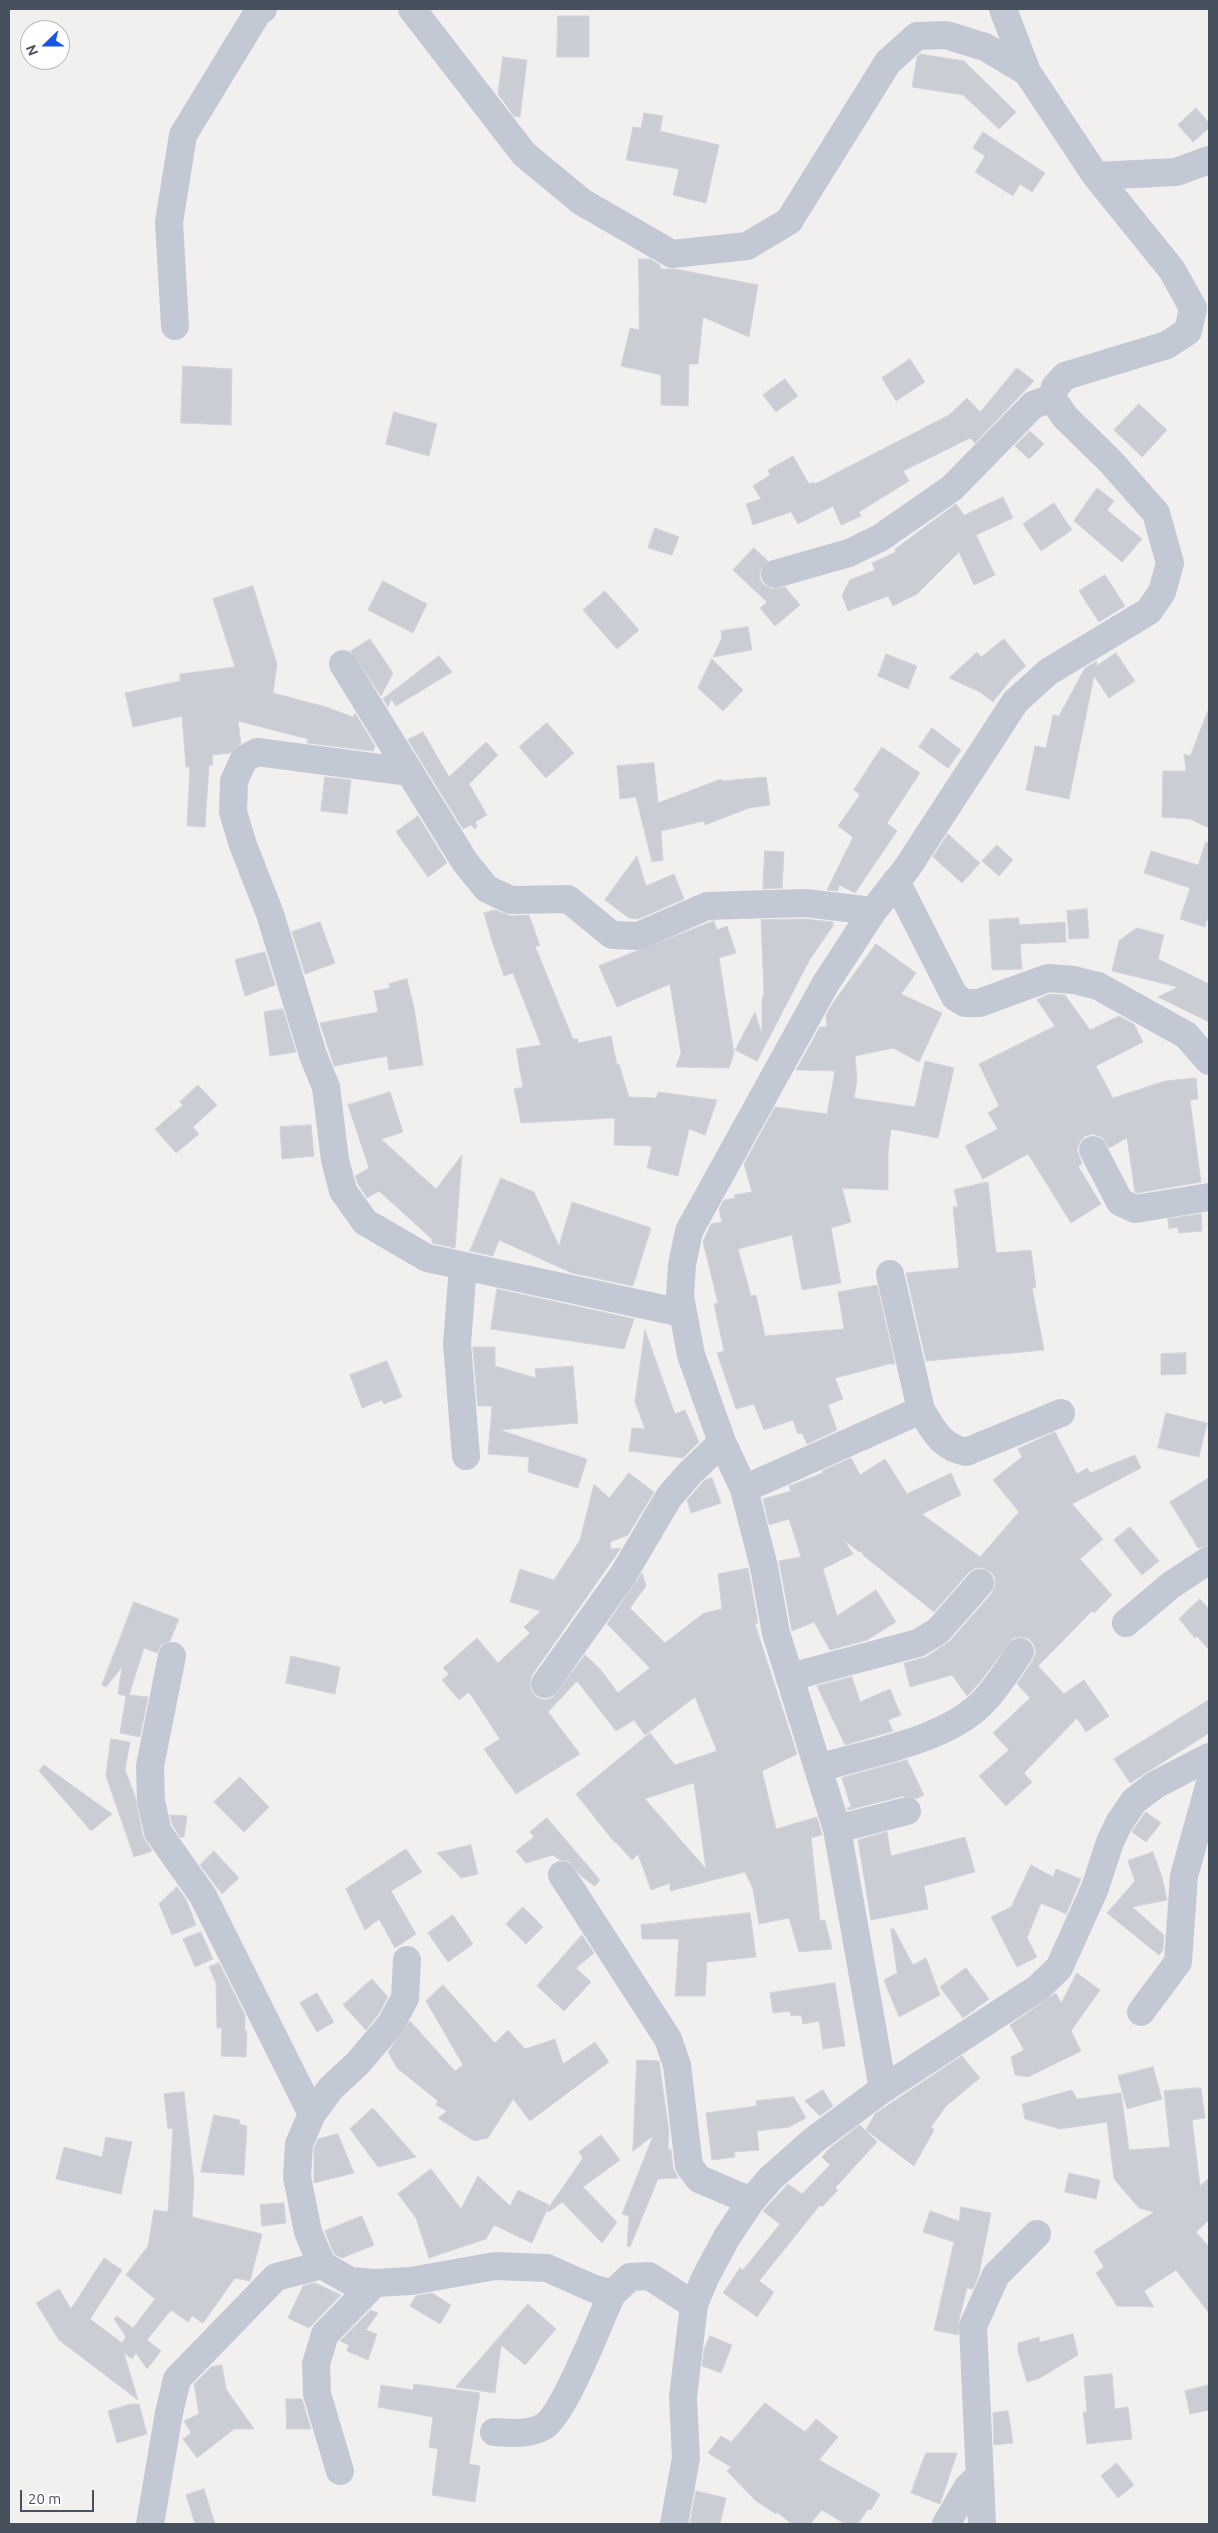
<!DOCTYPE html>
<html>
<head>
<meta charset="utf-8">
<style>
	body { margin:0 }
	#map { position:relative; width:1218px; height:2533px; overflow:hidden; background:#f2efef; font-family:Ubuntu,sans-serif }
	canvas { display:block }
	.frame { position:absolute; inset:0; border:10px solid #47505d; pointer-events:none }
	.north { position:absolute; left:20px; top:20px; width:50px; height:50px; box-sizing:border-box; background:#fff; border:1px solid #b5b9be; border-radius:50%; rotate:248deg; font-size:14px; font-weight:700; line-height:20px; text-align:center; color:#47505d }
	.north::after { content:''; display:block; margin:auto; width:18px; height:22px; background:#1756e4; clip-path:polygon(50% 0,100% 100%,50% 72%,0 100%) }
	.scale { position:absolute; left:20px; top:2490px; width:74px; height:22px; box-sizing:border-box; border:2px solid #47505d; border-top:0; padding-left:6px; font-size:15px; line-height:18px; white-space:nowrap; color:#47505d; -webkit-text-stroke:4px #fff; paint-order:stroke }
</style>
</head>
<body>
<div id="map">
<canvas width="1218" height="2533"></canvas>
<div class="frame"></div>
<div class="north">N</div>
<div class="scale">20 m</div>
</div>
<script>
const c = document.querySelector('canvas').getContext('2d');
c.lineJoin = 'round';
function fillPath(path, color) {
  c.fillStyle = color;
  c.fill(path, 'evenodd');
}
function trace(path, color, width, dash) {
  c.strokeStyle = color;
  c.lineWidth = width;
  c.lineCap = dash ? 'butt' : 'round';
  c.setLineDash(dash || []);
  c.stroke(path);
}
const building = new Path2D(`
	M558,16H589V57H557Z
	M920,54L964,61L1016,112L999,129L963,95L912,87L917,57Z
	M503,57L527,60L520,117L514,116L498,94Z
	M1196,108L1209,123V128L1193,142L1178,125Z
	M644,113L663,116L660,131L719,145L706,203L673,195L679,169L626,160L633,127L641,128Z
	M983,132L1045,173L1032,192L1020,184L1013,196L975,172L985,156L973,148Z
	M639,259H650L660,265V269H675L758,285L749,337L703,317L698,364H689L688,406L661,405V375L621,366L630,328L639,330Z
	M910,359L925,382L896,401L882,378Z
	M183,366L232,369L231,425L181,423Z
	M1017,368L1034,381L975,443L970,438L903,471L909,481L859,512L861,516L841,525L833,506L798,524L791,512L753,525L746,504L761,499L753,486L770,475L768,470L793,456L809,484L814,482L815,484L949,415L967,398L980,412Z
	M785,379L798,396L776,412L763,395Z
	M1139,404L1167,430L1142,457L1114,430Z
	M394,412L437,424L429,456L386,444Z
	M1030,431L1044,444L1029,459L1015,446Z
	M1097,488L1114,501L1107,510L1142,539L1122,562L1074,521Z
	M1003,497L1013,518L976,535L995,575L974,585L959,552L917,594L893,606L888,596L848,611L842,595L850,580L875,570L872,563L896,552L895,549L956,504L964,515Z
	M1054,503L1072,530L1041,551L1023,524Z
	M655,528L679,537L672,555L648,548Z
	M754,548L768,561L760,571V579L764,585L772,589L785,587L800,605L775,626L760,608L767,602L733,570Z
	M1105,575L1125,606L1099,622L1079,591Z
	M383,581L427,604L413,633L368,610Z
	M253,586L277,664L273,693L326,707L353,717L355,713L375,746L373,751L307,743L308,739L238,721L241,743L230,753L212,755L213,765H209L205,827L187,826L190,767H186L182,716L133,727L125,693L180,681V674L235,667L213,599Z
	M605,591L639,630L617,649L583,610Z
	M748,627L752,650L713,657L722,638L721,631Z
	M370,639L393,673L381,696L351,651Z
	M1004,639L1026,666L1012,678L993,702L980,692L949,678L977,652L981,657Z
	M1116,653L1135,681L1109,698L1094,676L1069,799L1026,790L1035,746L1046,748L1053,715L1059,716L1085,668L1097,661L1096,666Z
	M886,654L917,666L908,689L878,676Z
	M439,656L452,672L396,706L391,699L388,707L383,699Z
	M712,659L743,690L723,711L698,688Z
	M1208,711H1209V828L1190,819L1162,817L1163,771H1186L1184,754L1190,756Z
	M547,723L574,753L546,778L519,747Z
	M932,728L961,750L948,768L919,747Z
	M423,732L449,777L486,742L498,755L469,784L487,815L475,822L477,826L475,829L471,825L463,829L408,740Z
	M882,747L920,773L887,823L897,831L855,893L839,885L838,891L827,890L853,837L838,826L860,795L854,790Z
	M654,763L658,803L721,779L722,781L766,777L770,805L749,808L705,825L704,821L661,831L663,860L652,862L636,797L620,799L617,766Z
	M325,777L351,780L347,814L321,811Z
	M418,816L447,863L428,877L396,832Z
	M948,834L980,863L962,883L933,857Z
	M1206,842L1209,843V913L1205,927L1180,919L1190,888L1144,873L1151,851L1198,865Z
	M997,845L1013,860L999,876L982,861Z
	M765,851L784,852L782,888L763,889Z
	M637,856L646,886L674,874L684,899L638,919L629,918L605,900Z
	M1087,909L1089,938L1069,939L1067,911Z
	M495,910L511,916L529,915L540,946H535L573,1039H578V1043L611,1036L617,1065L619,1064L629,1097L656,1098L658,1092L717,1100L705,1135L689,1129L678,1176L647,1168L652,1146L614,1145L615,1118L521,1123L514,1089L523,1087L516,1049L541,1045L513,973L504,976L493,944L484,913Z
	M1019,918V925L1065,922L1066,942L1020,944L1022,969L992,970L989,920Z
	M804,919L833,922V926L810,959L757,1061L735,1050L755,1012L762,1035V999L764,994L761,920Z
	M714,921L717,930L727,926L736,953L719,958L734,1053L729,1068L676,1067L681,1053L670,984L617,1007L599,966Z
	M320,922L335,963L305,974L292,932Z
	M1137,928L1164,935L1158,959L1209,984V1022L1158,997L1178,987L1112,971L1119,941Z
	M876,944L916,973L901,994L942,1013L919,1062L893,1048L855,1056L857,1080L854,1098L915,1107L925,1061L954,1068L938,1138L891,1129L888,1152V1190L842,1188L851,1222L831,1228L841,1283L802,1290L792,1235L738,1249L751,1296L756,1295L765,1336L844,1329L838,1292L877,1285L895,1364H889L835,1378L843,1399L828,1405L837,1430L807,1444L802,1433L798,1434L793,1420L764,1430L754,1404L736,1409L717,1353L724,1351L714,1304L718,1303L703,1242L711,1224L722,1222L719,1209L724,1200L735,1198L734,1195L752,1192L744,1164L775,1107L827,1114L835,1071L796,1070L820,1027H827L826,1015L833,1003Z
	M265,952L275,985L245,996L235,960Z
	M407,979L414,1008L423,1065L389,1070L387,1056L334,1066L320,1023L378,1012L374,991L390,988L389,984Z
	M1050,994L1065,995L1090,1030L1119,1016L1134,1024L1143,1042L1096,1066L1113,1098L1165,1081L1196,1078L1198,1099L1190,1100L1201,1182L1137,1193L1135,1192L1127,1138L1109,1148L1102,1137L1093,1134L1085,1136L1080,1142L1077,1150L1082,1164L1078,1166L1101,1204L1071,1223L1028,1154L983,1179L965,1146L998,1129L988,1113L999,1106L979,1064L1055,1026L1037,1000Z
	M283,1009L296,1052L270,1056L264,1012Z
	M198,1085L217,1105L193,1127L199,1134L176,1153L155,1129L183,1105L180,1102Z
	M390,1092L403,1132L381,1139L436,1189L462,1155L455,1248L432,1243V1239L379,1191L367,1198L357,1182L355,1176L369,1168L348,1105Z
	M311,1125L314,1156L282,1159L280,1127Z
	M501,1178L534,1192L559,1246L572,1202L651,1228L633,1286L572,1273L499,1240L493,1256L470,1251Z
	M988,1182L996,1253L1031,1250L1036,1287L1032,1288L1044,1350L926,1361L906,1273L959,1268L953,1207H958L954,1190Z
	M1201,1214L1202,1231L1179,1233L1177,1227L1169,1229L1168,1219Z
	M497,1289L634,1319L624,1349L491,1329Z
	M645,1330L675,1414L685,1410L699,1442L683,1458L629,1451L632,1428L645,1429L635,1402Z
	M473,1347H495V1366L536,1378L535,1369L573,1366L578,1423L500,1430L587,1459L578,1488L528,1472L529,1457L488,1454L492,1406H478Z
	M1186,1353V1374L1161,1375V1354Z
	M387,1361L402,1397L384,1404L382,1400L362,1408L350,1375Z
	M1166,1413L1207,1423L1199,1457L1158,1448Z
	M1055,1432L1077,1474L1087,1468L1090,1473L1135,1455L1141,1468L1072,1504L1103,1539L1080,1559L1112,1595L1094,1613L1092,1611L1038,1666L1064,1694L1084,1680L1109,1716L1086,1732L1077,1718L1024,1773L1032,1782L1006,1806L979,1776L1009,1750L993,1733L1030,1698L1017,1684L1033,1660L1036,1653L1034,1645L1029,1639L1022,1637L1013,1638L980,1682L967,1696L952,1675L910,1687L904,1663L926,1657L950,1641L992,1593L995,1586V1578L991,1572L983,1568H975L969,1572L934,1612L864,1556L861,1551L859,1552L844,1540L853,1554L823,1569L837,1616L876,1590L896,1622L867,1640L830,1650L814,1622L792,1631L779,1561L801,1557L789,1519L769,1525L763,1499L791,1491L789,1486L823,1473L822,1471L851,1458L860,1475L885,1459L907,1494L951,1473L961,1495L922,1514L980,1557L1019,1512L993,1480L1022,1457L1018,1449Z
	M629,1473L654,1492L628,1535L610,1542L611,1549L621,1548L532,1675L530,1682L531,1690L536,1697L544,1700L552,1698L585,1655L601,1670L618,1693L650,1668L607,1624L642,1573L646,1586L630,1608L665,1643L704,1613L722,1609L718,1574L748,1568L758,1623L755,1624L797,1754L762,1771L776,1829L817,1817L822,1835L811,1838L820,1921L825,1920L832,1949L799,1952L789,1918L759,1924L753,1889L745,1872L670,1891V1883L651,1890L638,1854L632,1860L616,1842L615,1843L576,1794L650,1733L675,1765L717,1751L695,1697L645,1735L634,1720L616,1731L577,1681L548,1712L580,1754L516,1794L484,1749L500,1739L469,1692L459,1700L442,1680L449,1674L443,1668L477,1638L498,1663L530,1633L524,1627L541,1611L510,1602L520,1569L554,1580L580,1540L594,1484L609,1498ZM694,1783L706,1869L645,1799Z
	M712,1478L721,1503L691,1513L687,1500L705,1480Z
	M1209,1478V1545L1198,1548L1170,1502Z
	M1130,1527L1159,1561L1142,1575L1114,1540Z
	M1200,1599L1209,1609V1650L1197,1636L1195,1638L1179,1619Z
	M134,1602L179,1619L170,1641L161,1645L157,1653L144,1648L129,1695L148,1697L140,1737L120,1733L126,1696L118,1694L122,1667L106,1687L102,1685Z
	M291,1656L340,1667L335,1694L286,1683Z
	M852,1677L860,1702L890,1689L901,1715L888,1720L893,1731L845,1745L817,1686Z
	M1209,1700V1733L1130,1783L1114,1759Z
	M111,1739L130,1742L125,1770L135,1796L143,1836L152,1851L134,1857L106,1776Z
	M907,1760L924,1795L916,1799L903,1796L848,1810L847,1808L851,1807L842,1778Z
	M44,1765L112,1814L91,1831L39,1771Z
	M240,1777L269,1807L244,1832L214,1802Z
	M1146,1812L1161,1823L1146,1842L1132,1832Z
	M170,1815L187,1816L184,1837H180L173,1826Z
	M547,1818L600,1880L595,1886L581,1876L569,1861L560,1860L553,1855L526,1863L516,1851L534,1837L530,1832Z
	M887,1832L891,1856L965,1837L975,1872L924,1886L928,1909L871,1920L858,1840Z
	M471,1845L478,1874L461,1878L437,1853Z
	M406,1849L422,1872L391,1891L416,1934L395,1948L379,1919L365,1930L346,1889Z
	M214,1851L239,1878L222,1894L200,1865Z
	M1153,1852L1162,1877L1167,1900L1132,1907L1164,1935L1163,1950L1159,1955L1107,1913L1135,1881L1128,1861Z
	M1031,1865L1053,1877L1056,1869L1081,1879L1066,1914L1041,1903L1027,1938L1037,1957L1017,1967L991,1917L1011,1907Z
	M177,1887L186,1899L196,1925L172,1935L159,1904Z
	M523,1907L543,1927L526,1944L506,1924Z
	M750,1913L756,1957L707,1962L705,1996H675L679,1939H642L641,1925Z
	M453,1915L473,1944L448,1962L428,1933Z
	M891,1929H894L913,1965L926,1958L940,1995L899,2017L884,1980L897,1973Z
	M201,1932L213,1959L195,1967L183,1939Z
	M582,1935L594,1953L576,1968L591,1982L564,2011L537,1986Z
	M219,1963L245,2015V2031H247L246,2057L221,2056L222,2028H217L216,1983L209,1967Z
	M966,1968L989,1999L963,2018L940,1987Z
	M1077,1973L1100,1990L1071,2031L1081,2051L1028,2077L1015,2075L1011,2057L1024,2050L1010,2025L1056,1993L1061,2003Z
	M372,1979L388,1997L378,2015L366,2030L343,2005Z
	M835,1983L845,2046L823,2049L819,2021L803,2024L801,2015L791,2016L790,2011L773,2013L770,1993Z
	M443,1985L495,2043L508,2030L525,2049L555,2039L563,2064L595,2042L609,2062L530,2121L513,2099L488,2138L474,2141L438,2118L447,2111L436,2105L438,2101L397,2068L388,2052L410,2021L455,2071L463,2065L426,2001Z
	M317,1993L334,2022L317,2032L300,2003Z
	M962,2056L980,2078L946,2106L931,2127L934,2130L914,2166L866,2130L875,2114Z
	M637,2060L659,2061L669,2132L668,2150L671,2149L673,2168L678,2178L658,2179L630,2247L627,2246L629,2216L622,2214L653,2136L633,2151Z
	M1153,2067L1162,2099L1127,2109L1118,2076Z
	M1201,2088L1205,2118L1192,2120L1200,2186L1209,2178V2220L1196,2232L1209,2247V2313L1176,2270L1144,2291L1154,2307L1117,2306L1096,2273L1104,2267L1094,2251L1154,2212L1139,2208L1114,2179L1107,2122L1060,2129L1025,2119L1022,2104L1072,2090L1077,2099L1121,2093L1129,2150L1170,2147L1164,2091Z
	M823,2090L833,2106L820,2116L805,2101Z
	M184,2092L194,2183L192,2217L262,2234L250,2281L235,2278L203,2323L192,2316L188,2322L171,2310L147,2340L161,2351L147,2369L136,2353L132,2359L124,2353L138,2400L59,2340L36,2303L59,2289L71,2309L104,2258L122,2270L90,2319L122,2343L126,2337L114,2319L117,2316L133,2328L155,2299L126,2275L148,2246L154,2210L168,2212L173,2128L168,2129L164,2094Z
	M794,2097L806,2118L789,2127L757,2131L759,2150L734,2152L735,2157L712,2160L706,2113L757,2106L756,2101Z
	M373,2108L416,2157L378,2167L350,2129Z
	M214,2115L240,2120L239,2124L247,2126L244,2175L201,2172Z
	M860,2125L877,2142L835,2188L838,2190L822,2207L820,2205L759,2281L774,2292L757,2317L723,2293L740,2268L743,2270L780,2224L763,2211L788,2184L802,2194L830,2165L822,2157L830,2148Z
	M338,2134L354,2173L314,2183V2148L318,2139Z
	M601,2135L620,2160L583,2187L617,2222L602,2243L562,2202L549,2212L547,2210L583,2158L579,2152Z
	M106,2137L132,2142L121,2194L56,2179L64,2147L102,2157Z
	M431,2169L461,2209L478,2176L510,2206L518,2190L549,2205L532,2243L494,2225L486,2239L429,2258L416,2218L398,2194Z
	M1069,2173L1100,2180L1096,2199L1065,2192Z
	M284,2203L286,2223L262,2226L260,2205Z
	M961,2207L991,2213L979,2274L973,2289L967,2288L959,2320L958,2335L934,2330L954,2242L923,2232L930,2211L959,2221Z
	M362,2216L374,2245L342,2258L334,2254L325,2231Z
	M315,2283L341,2295L309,2328L288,2318L303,2286Z
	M432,2293L451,2305L440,2324L410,2306L416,2296Z
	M528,2304L556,2329L525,2365L501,2345L495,2393L456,2387Z
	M371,2310L378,2313L366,2330L377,2334L368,2360L347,2351L349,2345L340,2341Z
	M1073,2334L1078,2355L1040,2378L1027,2382L1018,2351V2343L1039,2337L1040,2342Z
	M710,2336L732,2345L721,2373L702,2366L704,2350Z
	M222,2365L226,2389L254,2429H234L197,2458L183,2439L191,2433L184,2421L199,2414L194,2384L211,2367Z
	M1112,2374L1115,2409L1128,2407L1132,2439L1087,2444L1083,2412H1087L1084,2377Z
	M414,2384L480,2393L469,2464L480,2466L475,2502L432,2495L438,2449L429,2447L433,2417L378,2407L381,2385L413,2390Z
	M1209,2385V2410L1190,2414L1185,2391Z
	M286,2399H302L311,2429H287Z
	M765,2403L805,2432L816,2419L838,2437L819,2460L880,2494L871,2510L868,2509L858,2524H845L822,2510L810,2524H792L777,2512L776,2514L755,2500L727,2471L731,2467L708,2453L721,2436L731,2442Z
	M131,2404H139L147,2434L117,2443L108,2411Z
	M1008,2411L1013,2443L994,2445L993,2413Z
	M926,2453H957L940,2504L911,2493Z
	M1117,2463L1134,2485L1118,2498L1101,2476Z
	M204,2489L215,2524H195L186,2495Z
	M696,2491L726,2498L720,2524H690Z`);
const minor = new Path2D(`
	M412,9L524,154L582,202L672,254L747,246L789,221L888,62L917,36L946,35L985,47L1027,72
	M1096,176L1176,172L1209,160
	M175,326L169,222L183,135L258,12L263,9
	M775,574L849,553L880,538L952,488L1033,405L1052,398
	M343,664L465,862L487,889L511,900L568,899L612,935L638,936L707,906L805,903L873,911
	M410,772L257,752L244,759L234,781L233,812L243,845L270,914L313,1055L326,1087L335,1160L343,1191L365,1222L427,1258L682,1313
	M896,881L955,997L965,1003H979L1048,978L1074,980L1098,986L1186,1035L1209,1061
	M1093,1150L1120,1202L1135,1209L1209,1197
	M463,1266L457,1344L466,1456
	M890,1274L921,1410C934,1431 941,1447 966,1452L1061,1413
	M744,1489L921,1410
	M1126,1623L1171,1585L1209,1560
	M172,1656L150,1766L151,1801L158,1832L203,1896L312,2114
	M790,1677L918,1643L938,1631L980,1583
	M545,1684L623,1575L669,1497L689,1474L722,1442
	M819,1768C868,1753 944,1741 981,1704C996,1690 1008,1669 1020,1652
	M837,1829L907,1811
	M562,1875L668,2039L677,2065L689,2166L699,2179L751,2201
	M407,1960L405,1998L391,2024L358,2063L331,2088L312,2114L299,2144L297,2177L308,2232L322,2265L350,2281L375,2283L411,2281L495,2266L547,2268L592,2288L612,2294L630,2277L649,2276L694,2305
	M1141,2012L1178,1962L1184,1876L1209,1786
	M883,2089L837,1829L776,1633L764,1567L744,1489L722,1442L691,1355L680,1296L682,1265L689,1231L826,983L873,911L907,868L1015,702L1048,672L1149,611L1162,592L1170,563L1156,513L1111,462L1065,417L1052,398L1055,387L1065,376L1167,345L1188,331L1193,308L1172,270L1096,176L1027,72L1003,9
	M494,2432C511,2433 528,2435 543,2427C564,2416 600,2319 612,2294
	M340,2471L317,2394L316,2364L325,2334L375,2283
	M150,2524L169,2413L177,2379L276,2277L322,2265
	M674,2524L686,2458L683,2397L694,2305L705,2278L727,2237L751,2201L771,2178L814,2140L883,2089L1038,1988L1059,1968L1095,1888L1110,1842L1119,1823L1134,1801L1155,1785L1209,1757
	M946,2524L968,2487L979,2476
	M982,2524L973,2326L996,2275L1037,2234`);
fillPath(building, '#cbcdd5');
trace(building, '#d3d4db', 1);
trace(minor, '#c3c9d4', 28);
</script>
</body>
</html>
